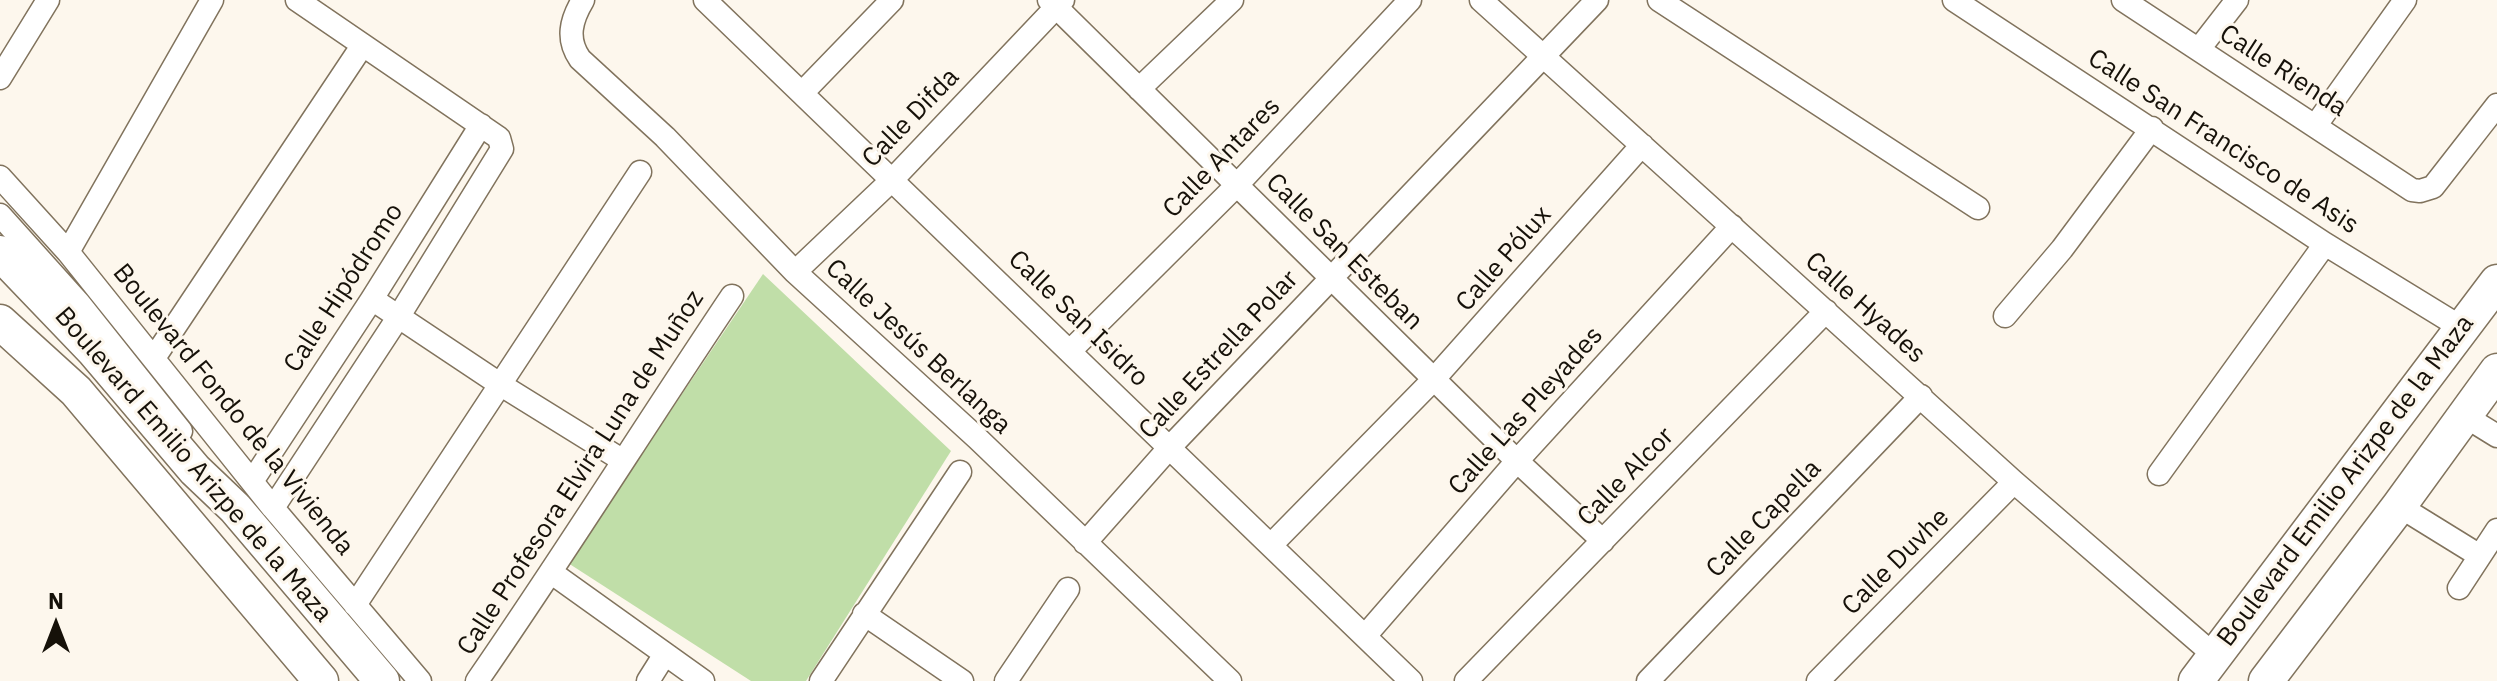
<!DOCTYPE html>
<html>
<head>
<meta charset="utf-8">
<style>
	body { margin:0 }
	#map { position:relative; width:2497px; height:681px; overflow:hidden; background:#fdf7ed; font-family:"IBM Plex Sans",sans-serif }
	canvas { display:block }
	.north { position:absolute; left:16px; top:585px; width:80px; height:80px; -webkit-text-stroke:6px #fdf7ed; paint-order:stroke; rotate:0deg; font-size:22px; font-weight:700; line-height:32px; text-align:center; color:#161109 }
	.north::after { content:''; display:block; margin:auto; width:28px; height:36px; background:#161109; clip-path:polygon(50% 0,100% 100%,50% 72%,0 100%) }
</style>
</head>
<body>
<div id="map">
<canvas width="2497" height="681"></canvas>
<div class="north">N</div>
</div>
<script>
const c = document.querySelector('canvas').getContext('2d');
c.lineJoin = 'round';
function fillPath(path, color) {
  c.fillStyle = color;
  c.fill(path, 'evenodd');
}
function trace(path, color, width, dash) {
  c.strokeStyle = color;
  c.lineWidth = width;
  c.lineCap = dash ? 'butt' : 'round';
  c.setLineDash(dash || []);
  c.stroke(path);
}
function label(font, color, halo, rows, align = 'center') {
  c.font = font + ' "IBM Plex Sans",sans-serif';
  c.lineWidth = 6;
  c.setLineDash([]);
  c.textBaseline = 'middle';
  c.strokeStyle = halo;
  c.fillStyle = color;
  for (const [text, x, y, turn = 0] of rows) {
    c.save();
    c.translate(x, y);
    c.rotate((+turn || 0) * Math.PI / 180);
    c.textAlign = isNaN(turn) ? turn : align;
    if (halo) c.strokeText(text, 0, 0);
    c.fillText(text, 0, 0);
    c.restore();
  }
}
const green = new Path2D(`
	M763,274L951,451L806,681H751L568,563Z`);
const minor = new Path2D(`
	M583,0C571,20 566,39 580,59L665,137L795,272L977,438L1230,681
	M705,0L1411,681
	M1049,0L1517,461L1603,541
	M1481,0L2014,482L2214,655
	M1659,0L1978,208
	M1954,0L2325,244L2462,328
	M2123,0L2412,190L2420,191L2433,187L2497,105
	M2199,49L2237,0
	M0,78L48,0
	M1139,89L1232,0
	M803,92L892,0
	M2316,125L2405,0
	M0,177L68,252L273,508L420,681
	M0,215L79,303L181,431
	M68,252L212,0
	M795,272L893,179L1063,0
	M372,299L501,385L622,460
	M2005,316L2062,249L2152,128
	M1070,351L1237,185L1410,0
	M154,358L362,46
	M2463,415L2497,436
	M2159,474L2325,244
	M253,480L372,299L481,125
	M2399,506L2480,556
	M273,508L399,316L502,149L499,138L297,0
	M1085,543L1170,447L1597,0
	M1271,545L1434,379L1642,145
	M552,573L703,681
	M2459,588L2497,530
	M355,605L640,172
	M864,614L962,681
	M1365,636L1517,461L1732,226
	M477,681C565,554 646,424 732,296
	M648,681L665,654
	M821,681L960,472
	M1006,681L1068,589
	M1466,681L1826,311
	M1648,681L1921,396
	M1818,681L2014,482`);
const highway = new Path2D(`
	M0,253L94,351L195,470L235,508L382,681
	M0,322L76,391L321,681
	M2196,681L2497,282
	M2266,681L2399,506L2497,371`);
const streetNames = [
	["Calle Rienda",2283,71,33],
	["Calle Difda",911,118,-46],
	["Calle San Francisco de Asis",2223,142,33],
	["Calle Antares",1222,158,-46],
	["Calle San Esteban",1344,252,45],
	["Calle Pólux",1504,259,-49],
	["Calle Hipódromo",344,288,-57],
	["Calle Hyades",1865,308,42],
	["Calle San Isidro",1078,319,44],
	["Calle Jesús Berlanga",918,347,43],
	["Calle Estrella Polar",1219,355,-47],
	["Boulevard Fondo de la Vivienda",233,410,51],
	["Calle Las Pleyades",1526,411,-48],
	["Boulevard Emilio Arizpe de la Maza",193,465,49],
	["Calle Profesora Elvira Luna de Muñoz",581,473,-57],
	["Calle Alcor",1626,477,-46],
	["Boulevard Emilio Arizpe de la Maza",2346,481,-53],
	["Calle Capella",1764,519,-46],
	["Calle Duvhe",1896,562,-45]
];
fillPath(green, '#c0dea8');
trace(minor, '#81735d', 25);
trace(highway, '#81735d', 37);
trace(minor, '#fff', 22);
trace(highway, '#fff', 34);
label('26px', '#161109', '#fdf7ed', streetNames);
</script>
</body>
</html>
